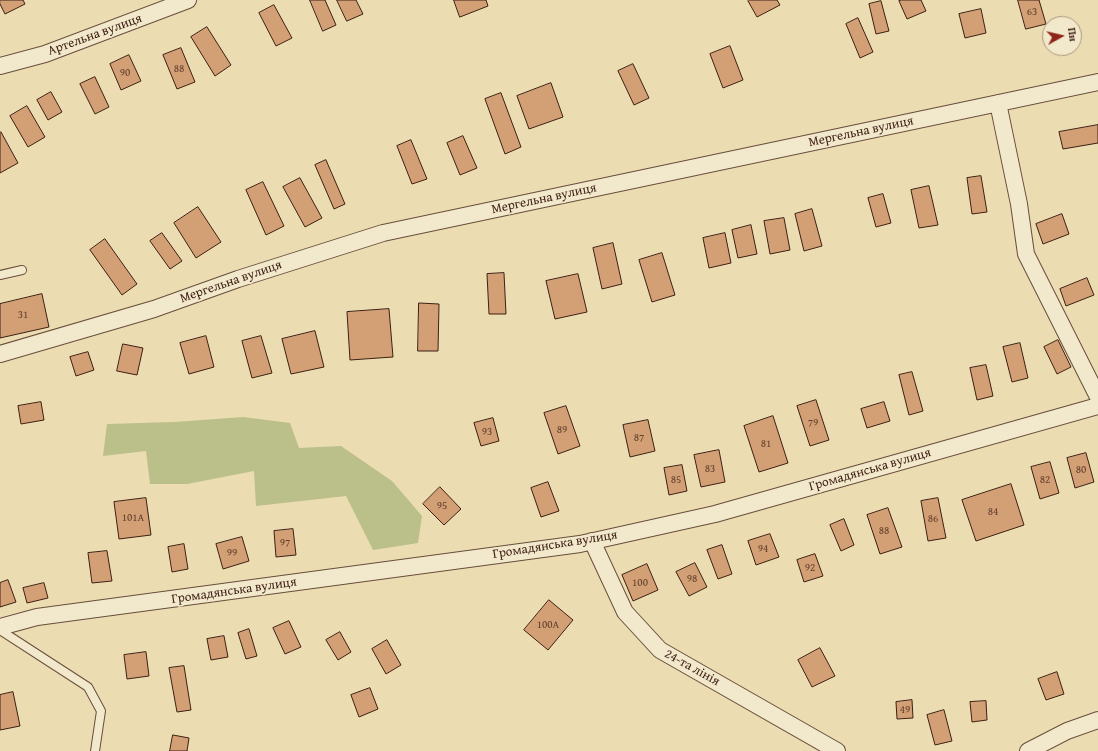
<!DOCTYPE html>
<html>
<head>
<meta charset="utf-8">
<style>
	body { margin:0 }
	#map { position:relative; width:1098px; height:751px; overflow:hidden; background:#ebdcb1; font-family:"Gentium Book Plus",serif }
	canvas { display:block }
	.north { position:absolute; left:1042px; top:16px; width:40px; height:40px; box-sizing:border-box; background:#f2e8cc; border:1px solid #aa9882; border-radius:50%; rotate:82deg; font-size:11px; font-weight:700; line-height:16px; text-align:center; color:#3d1f14 }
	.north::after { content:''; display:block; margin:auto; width:14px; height:18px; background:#8f2418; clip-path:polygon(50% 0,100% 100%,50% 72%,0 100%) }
</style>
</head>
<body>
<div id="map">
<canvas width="1098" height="751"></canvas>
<div class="north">Пн</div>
</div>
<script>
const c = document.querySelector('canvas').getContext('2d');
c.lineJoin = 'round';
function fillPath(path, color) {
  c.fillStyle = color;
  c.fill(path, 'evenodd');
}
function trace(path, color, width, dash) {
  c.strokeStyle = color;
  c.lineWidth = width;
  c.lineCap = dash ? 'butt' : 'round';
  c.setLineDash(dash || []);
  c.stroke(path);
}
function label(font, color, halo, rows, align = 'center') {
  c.font = font + ' "Gentium Book Plus",serif';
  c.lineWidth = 3.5;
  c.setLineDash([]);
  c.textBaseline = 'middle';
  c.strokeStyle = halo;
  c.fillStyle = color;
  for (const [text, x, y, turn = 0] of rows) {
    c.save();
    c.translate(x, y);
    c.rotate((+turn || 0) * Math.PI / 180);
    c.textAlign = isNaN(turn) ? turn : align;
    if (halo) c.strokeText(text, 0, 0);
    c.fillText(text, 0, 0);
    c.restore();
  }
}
const green = new Path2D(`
	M243,417L290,423L299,448L341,446L392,481L422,516L418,543L373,550L346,496L256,506L254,471L187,484H150L146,451L103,456L107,424L175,422Z`);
const building = new Path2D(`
	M0,0H23L25,4L5,14L0,4Z
	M310,0H325L336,25L323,31Z
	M337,0H356L363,14L347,21Z
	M454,0H486L488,6L460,17Z
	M749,0H777L780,5L757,17L748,1Z
	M902,0H921L926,11L907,19L899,1Z
	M1018,0H1039L1046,24L1026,29Z
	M881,1L889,31L876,34L869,4Z
	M274,5L292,38L276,46L259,13Z
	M981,9L986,33L965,38L959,14Z
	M858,18L873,52L860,58L846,24Z
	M207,27L231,65L215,76L191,37Z
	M730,46L743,80L723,88L710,54Z
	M181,48L195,82L177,89L163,55Z
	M129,55L141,81L121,90L110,64Z
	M633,64L649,98L634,105L618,71Z
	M95,77L109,107L95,114L80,84Z
	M551,83L563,117L529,129L517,96Z
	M51,92L62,112L48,120L37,100Z
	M501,93L521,147L505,154L485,99Z
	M27,106L45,137L28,147L10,116Z
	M1098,125V143L1063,149L1059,132Z
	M1,132L18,163L0,173V133Z
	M463,136L477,168L460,175L447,143Z
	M411,140L427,179L412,184L397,146Z
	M326,160L345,204L334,209L315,165Z
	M981,176L987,212L972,214L967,178Z
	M300,178L322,218L305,227L283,187Z
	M263,182L284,226L266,235L246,190Z
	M929,186L938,225L919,228L911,190Z
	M883,194L891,223L876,227L868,198Z
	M198,207L221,242L196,258L174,223Z
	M812,209L822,246L804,251L795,214Z
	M1062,214L1069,234L1043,244L1036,224Z
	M784,218L790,250L770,254L764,221Z
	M751,225L757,254L738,258L732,230Z
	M162,233L182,261L170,269L150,241Z
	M725,233L731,263L709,268L703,238Z
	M105,239L137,284L122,295L90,250Z
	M613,243L622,284L602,289L593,248Z
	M662,253L675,295L652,302L639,260Z
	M504,273L506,314H489L487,274Z
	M578,274L587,312L555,319L546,281Z
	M1087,278L1094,295L1066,306L1060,289Z
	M42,294L49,327L0,338V304Z
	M419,303L439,304L438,351H418Z
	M389,309L393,357L350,360L347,312Z
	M315,331L324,367L291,374L282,339Z
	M206,336L214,367L189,374L180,343Z
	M261,336L272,373L252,378L242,341Z
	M1058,340L1071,367L1057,374L1044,347Z
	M1020,343L1028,378L1012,382L1003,347Z
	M123,344L143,348L137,375L117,371Z
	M88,352L94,370L76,376L70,357Z
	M986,365L993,396L977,400L970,368Z
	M912,372L923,411L909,415L899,375Z
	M816,400L829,440L810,446L797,406Z
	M41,402L44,420L21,424L18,406Z
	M884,402L890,421L867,428L861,409Z
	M566,406L580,446L558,454L544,413Z
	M773,416L788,463L759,472L744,426Z
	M493,418L499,441L481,446L474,423Z
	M648,420L655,451L630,457L623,425Z
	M719,450L725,482L701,487L694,455Z
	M1086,453L1094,482L1075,488L1067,458Z
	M1050,462L1059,493L1040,499L1031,467Z
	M682,465L687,491L669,495L664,468Z
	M548,482L559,511L541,517L531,488Z
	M1011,484L1024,525L976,541L962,500Z
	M440,487L461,509L444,525L423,504Z
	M146,498L151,535L119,539L114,502Z
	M938,498L946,538L928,541L921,501Z
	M888,508L902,547L880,554L867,515Z
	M844,519L854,545L841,551L830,525Z
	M293,529L296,555L276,557L274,531Z
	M770,534L779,557L756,565L748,541Z
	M242,537L249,561L223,569L216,544Z
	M184,544L188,569L172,572L168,547Z
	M722,545L732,574L718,579L707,550Z
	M107,551L112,581L92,583L88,553Z
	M815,554L823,576L804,582L797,560Z
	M695,563L707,587L689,596L676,572Z
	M647,564L658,590L633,601L622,575Z
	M8,580L16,602L0,607V583Z
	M44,583L48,598L27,603L23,588Z
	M549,600L573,620L548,650L524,630Z
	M289,621L301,647L285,654L273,628Z
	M249,629L257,656L246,659L238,633Z
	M340,632L351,652L338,660L326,640Z
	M224,636L228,657L211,660L207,639Z
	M387,640L401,665L386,674L372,649Z
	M820,648L835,676L812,687L798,660Z
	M146,652L149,676L127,679L124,655Z
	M184,666L191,710L177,712L169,668Z
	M1057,672L1064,694L1046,700L1038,679Z
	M370,688L378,709L359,717L351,695Z
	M13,692L20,726L0,730V695Z
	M912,700L913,718L897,719L896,702Z
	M986,701L987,720L972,722L970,702Z
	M944,710L952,741L935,745L927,715Z
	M173,735L189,738L187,751H170Z`);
const service = new Path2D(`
	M0,275L22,270
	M0,630L88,687L101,711L95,751`);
const minor = new Path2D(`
	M0,66L45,54L188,0
	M998,103L1019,204L1026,254L1098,397
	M0,354L154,309L238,279L383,233L1098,82
	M592,541L625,612L660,650L837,751
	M0,627L37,617L580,544L715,514L1098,406
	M1028,751L1067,731L1098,720`);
const numberNames = [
	["63",1032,12],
	["88",179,69],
	["90",125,73],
	["31",23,315],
	["79",813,423],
	["89",562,430],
	["93",487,432],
	["87",639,438],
	["81",766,444],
	["83",710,469],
	["80",1081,470],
	["85",676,480],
	["82",1045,480],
	["95",442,506],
	["84",993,512],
	["101А",133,518],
	["86",933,519],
	["88",884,531],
	["97",285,543],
	["94",763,549],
	["99",232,553],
	["92",810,568],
	["98",692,579],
	["100",640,583],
	["100А",548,625],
	["49",905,710]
];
const streetNames = [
	["Артельна вулиця",95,35,-20],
	["Мергельна вулиця",861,132,-12],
	["Мергельна вулиця",544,199,-12],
	["Мергельна вулиця",231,282,-19],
	["Громадянська вулиця",870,470,-16],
	["Громадянська вулиця",555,545,-9],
	["Громадянська вулиця",234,591,-8],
	["24-та лінія",692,668,29]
];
fillPath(green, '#bbbf89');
fillPath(building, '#d3a075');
trace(building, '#3d1f14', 1);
trace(service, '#684e3b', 10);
trace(minor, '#684e3b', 18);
trace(service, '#f2e8cc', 8);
trace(minor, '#f2e8cc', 16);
label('11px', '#623f2c', null, numberNames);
label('13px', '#3d1f14', '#f2e8cc', streetNames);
</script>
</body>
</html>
